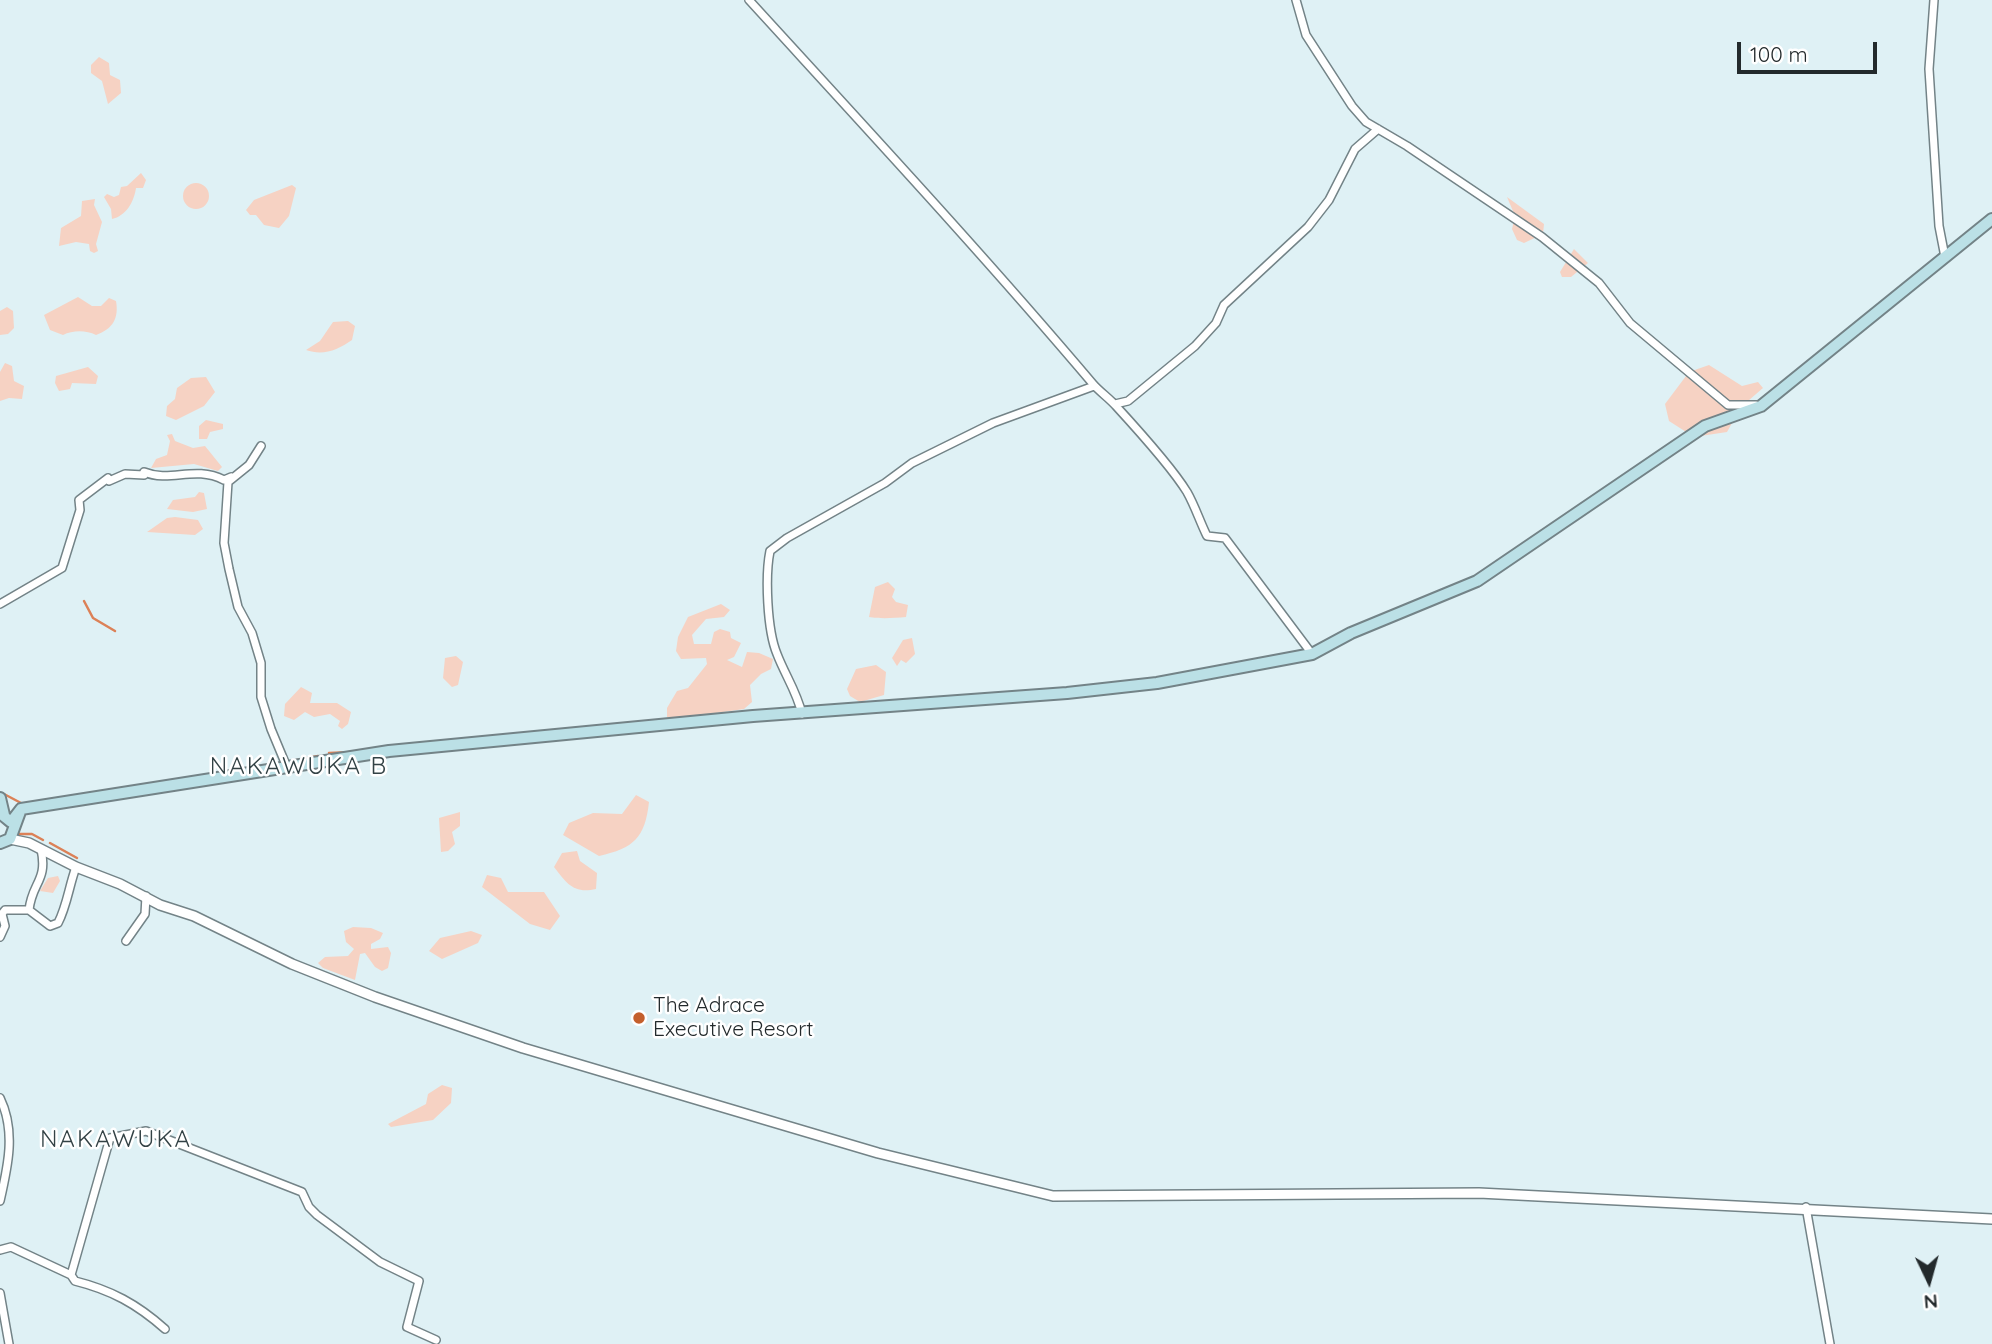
<!DOCTYPE html>
<html>
<head>
<meta charset="utf-8">
<style>
	body { margin:0 }
	#map { position:relative; width:1992px; height:1344px; overflow:hidden; background:#dff1f5; font-family:Quicksand,sans-serif }
	canvas { display:block }
	.north { position:absolute; left:1894px; top:1246px; width:70px; height:70px; -webkit-text-stroke:5px #fff; paint-order:stroke; rotate:175deg; font-size:19px; font-weight:700; line-height:28px; text-align:center; color:#232a2c }
	.north::after { content:''; display:block; margin:auto; width:24px; height:32px; background:#232a2c; clip-path:polygon(50% 0,100% 100%,50% 72%,0 100%) }
	.scale { position:absolute; left:1737px; top:42px; width:140px; height:32px; box-sizing:border-box; border:4px solid #232a2c; border-top:0; padding-left:9px; font-size:21px; line-height:24px; white-space:nowrap; color:#232a2c; -webkit-text-stroke:5px #fff; paint-order:stroke }
</style>
</head>
<body>
<div id="map">
<canvas width="1992" height="1344"></canvas>
<div class="north">N</div>
<div class="scale">100 m</div>
</div>
<script>
const c = document.querySelector('canvas').getContext('2d');
c.lineJoin = 'round';
function fillPath(path, color) {
  c.fillStyle = color;
  c.fill(path, 'evenodd');
}
function trace(path, color, width, dash) {
  c.strokeStyle = color;
  c.lineWidth = width;
  c.lineCap = dash ? 'butt' : 'round';
  c.setLineDash(dash || []);
  c.stroke(path);
}
function label(font, color, halo, rows, align = 'center') {
  c.font = font + ' Quicksand,sans-serif';
  c.lineWidth = 5;
  c.setLineDash([]);
  c.textBaseline = 'middle';
  c.strokeStyle = halo;
  c.fillStyle = color;
  for (const [text, x, y, turn = 0] of rows) {
    c.save();
    c.translate(x, y);
    c.rotate((+turn || 0) * Math.PI / 180);
    c.textAlign = isNaN(turn) ? turn : align;
    if (halo) c.strokeText(text, 0, 0);
    c.fillText(text, 0, 0);
    c.restore();
  }
}
const green = new Path2D(`
	M99,57L109,63L110,75L120,80L121,93L108,104L102,81L91,73V65Z
	M141,173L146,180L143,188H136C134,202 126,216 112,219L111,209L104,197L107,194L114,197L119,195L121,187L127,186Z
	M183 196a13 13 0 1 1 26 0a13 13 0 1 1-26 0Z
	M292,185L296,188L289,216L279,228L264,225L256,215H250L246,210L254,200Z
	M1507,197L1544,224L1543,234L1524,243L1517,240L1512,229L1515,216Z
	M95,199L94,205L102,222L96,244L98,251L94,253L90,251L89,244L76,242L59,246L61,228L81,216L82,201Z
	M1574,249L1588,263L1571,277H1562L1560,272Z
	M78,297L92,306H101L109,298L116,301C119,318 113,329 96,335C86,330 73,330 63,335L50,330L44,315Z
	M7,307L13,311L14,328L8,334L0,335V311Z
	M348,321L355,326L352,340C338,350 323,356 306,350L320,341L333,322Z
	M5,363L12,366L14,381L24,386L22,399L9,398L0,401V372Z
	M1709,365L1742,386L1758,382L1763,388L1741,407L1727,432L1694,437L1669,421L1665,404L1689,372Z
	M88,367L98,376L96,384L72,383L70,389L59,391L55,383L56,376Z
	M206,377L215,392L204,406L176,420L166,416L167,406L175,399L177,388L191,378Z
	M206,420L223,424V429L210,432L207,439H199V426Z
	M172,434L175,441L193,448L205,446L222,467L218,471L194,464L151,468L156,459L167,455L170,441L167,435Z
	M199,492L204,493L207,509L193,512L167,509L173,500L195,497Z
	M175,517L198,520L203,529L195,535L147,532L167,518Z
	M888,582L895,589L892,597L896,602L908,605L906,617C894,618 881,619 869,617L875,587Z
	M721,604L730,610L724,617L706,619L692,635L694,644H711L714,632L720,629L730,632L731,638L741,643L734,657L727,660L742,667L747,652L759,653L773,659L771,669L761,674L750,685L752,702L744,709L681,718L667,717V708L677,691L688,688L707,664L706,658L681,659L676,651L678,637L688,617Z
	M912,638L915,654L906,663L901,660L897,666L892,658L903,640Z
	M456,656L463,662L458,685L452,687L443,678L445,658Z
	M876,665L886,672L884,695L860,702L850,696L847,689L856,669Z
	M301,687L312,693L310,703H337L351,712L348,724L342,729L338,726L340,721L330,714L314,717L305,712L294,720L284,716L285,704Z
	M636,795L649,802C645,838 634,848 599,856L563,835L569,823L593,813L622,814Z
	M460,812V826L452,832L455,844L448,851L441,852L439,818Z
	M577,851L580,861L597,873L596,889C574,894 567,884 554,867L562,853Z
	M487,875L501,878L508,892H544L560,916L550,930L530,924L482,887Z
	M58,876L60,881L53,893L40,891L48,878Z
	M353,927L371,928L383,933L380,939L371,944V949L388,947L391,953L388,968L382,971L375,967L365,953L360,954L355,980L323,968L318,963L325,957L348,956L354,949L346,942L344,931Z
	M471,931L482,935L478,943L442,959L429,951L440,938Z
	M442,1085L452,1088L451,1103L433,1120L391,1127L388,1124L426,1104L428,1094Z`);
const stream = new Path2D(`
	M84,601L93,618L115,631
	M329,753L353,752
	M287,762L318,756
	M4,794L21,803
	M16,834H32L43,840
	M50,843L77,858`);
const minor = new Path2D(`
	M749,0C865,127 982,253 1093,384C1100,392 1109,398 1116,406C1138,430 1171,466 1187,492C1195,506 1200,522 1207,536L1225,538L1312,654
	M1296,0L1306,35L1352,106L1366,122L1407,146L1542,237L1599,283L1630,323L1728,405H1756
	M1934,0L1929,69L1939,226L1945,257
	M1115,404L1128,401L1195,346L1216,323L1224,305L1308,227L1329,200L1355,149L1378,129
	M261,446L249,465L228,482L224,543L229,569L238,607L252,633L261,663V697L271,729L286,765
	M0,604L62,568L80,510L79,500L108,478L109,481L125,474L144,475V472C171,483 194,465 224,480L231,477
	M802,714C797,692 785,675 777,654C767,630 765,576 770,551L787,538L885,483L912,463L993,423L1094,386
	M41,849C48,881 32,882 29,910L50,926L58,923C67,906 69,886 76,867
	M0,937L5,926L2,914L5,910H29
	M126,941L145,914L146,896
	M0,1098C16,1131 8,1166 0,1201
	M1806,1207L1830,1344
	M0,1250L11,1247L71,1275L75,1281C111,1290 137,1304 165,1329
	M71,1275L110,1138L146,1131L302,1192L309,1207L317,1215L380,1262L419,1281L407,1327L436,1340
	M0,1293L9,1344`);
const tertiary = new Path2D(`
	M10,839L29,843L76,867L120,884L160,905L194,916L292,964L375,997L523,1048L878,1153L1053,1196L1479,1193L1992,1219`);
const secondary = new Path2D(`
	M0,798L4,815
	M21,809L389,751L753,716L1067,693L1157,683L1312,654L1351,633L1477,581L1705,426L1761,406L1992,219
	M0,813L11,822L21,809L10,839L0,843`);
const markers = [
	[639,1018,7,"#c45f2c"]
];
const poiNames = [
	["The Adrace",653,1006],
	["Executive Resort",653,1030]
];
const quarterNames = [
	["NAKAWUKA B",299,767],
	["NAKAWUKA",116,1140]
];
fillPath(green, '#f6d2c3');
trace(stream, '#dc8157', 2.5);
trace(minor, '#738387', 10);
trace(tertiary, '#738387', 12);
trace(secondary, '#738387', 14);
trace(minor, '#fff', 7);
trace(tertiary, '#fff', 9);
trace(secondary, '#bbe0e6', 10);
for (const [x, y, r, color] of markers) {
  const dot = new Path2D();
  dot.arc(x, y, r, 0, 2 * Math.PI);
  c.fillStyle = color;
  c.fill(dot);
  trace(dot, '#fff', 2.5);
}
label('21px', '#232a2c', '#fff', poiNames, 'left');
c.letterSpacing = '2px';
label('24px', '#334245', '#fff', quarterNames);
c.letterSpacing = '0px';
</script>
</body>
</html>
